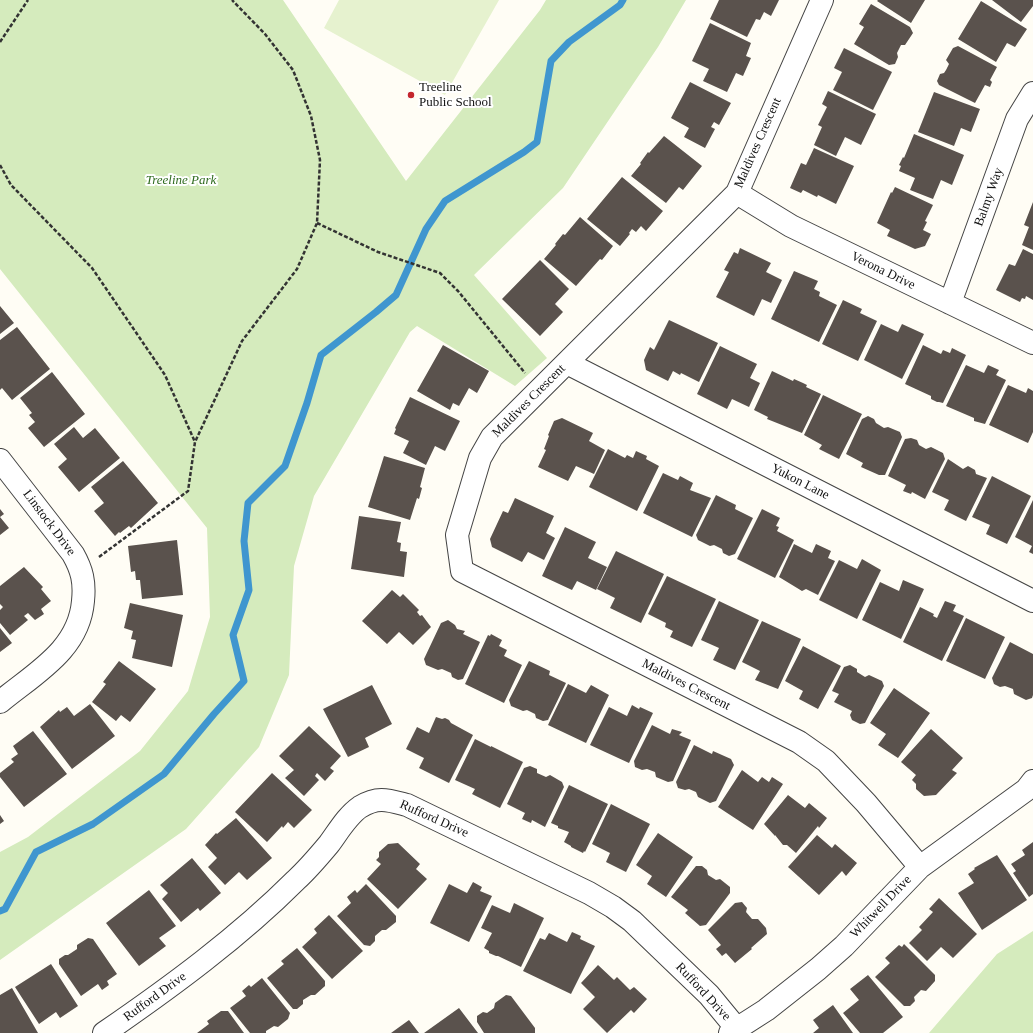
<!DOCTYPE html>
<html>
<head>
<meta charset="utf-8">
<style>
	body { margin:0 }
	canvas { display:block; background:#fffdf5 }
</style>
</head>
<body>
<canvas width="1033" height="1033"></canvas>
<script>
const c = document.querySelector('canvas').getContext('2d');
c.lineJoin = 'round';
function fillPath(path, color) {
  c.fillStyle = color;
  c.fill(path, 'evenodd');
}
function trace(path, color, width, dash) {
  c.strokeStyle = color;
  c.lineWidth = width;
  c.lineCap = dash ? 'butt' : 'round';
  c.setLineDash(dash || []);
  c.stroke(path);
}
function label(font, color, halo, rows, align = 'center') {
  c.font = font + ' "Times New Roman",serif';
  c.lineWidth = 4;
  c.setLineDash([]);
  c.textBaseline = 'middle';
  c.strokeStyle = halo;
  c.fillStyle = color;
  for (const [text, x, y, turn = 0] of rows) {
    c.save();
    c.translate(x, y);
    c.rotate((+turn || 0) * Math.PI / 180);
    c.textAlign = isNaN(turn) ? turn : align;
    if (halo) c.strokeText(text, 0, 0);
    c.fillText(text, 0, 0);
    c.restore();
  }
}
const green = new Path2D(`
	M0,0H283L406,181L540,10L546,0H686L658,47L563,188L474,275L547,358L515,386L417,326L410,332L314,496L294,566L289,675L259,747L186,829L0,960V852L28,837L140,751L188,691L210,617L207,528L0,269Z
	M1033,931V1033H929L997,954Z`);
const pitch = new Path2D(`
	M339,0H499L445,95L324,28Z`);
const stream = new Path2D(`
	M0,911L5,909L36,852L93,824L164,774L214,714L244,681L233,635L249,590L244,541L248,503L285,466L307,403L321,355L376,312L396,295L426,229L445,201L524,152L537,142L551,61L569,42L620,5L623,0`);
const building = new Path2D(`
	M719,0H779L771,16L764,12L760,20L756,19L747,37L710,19Z
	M878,0H925L911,23L877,1Z
	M992,0H1033V6L1021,22Z
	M981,1L1027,29L1015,47L1007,43L996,62L958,39Z
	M871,4L910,27L913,33L905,45H901L897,53L898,57L895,64L889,65L854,44L864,27L859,24Z
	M710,23L751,43L746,56L751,58L743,76L736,73L727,92L703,81L709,69L692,61Z
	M958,46L997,67L990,80L992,82L990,87L985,85L975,103L939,85L937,81L940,74L944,73L946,70L949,64L946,60L953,48Z
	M844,48L892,72L873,110L833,90L842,72L834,68Z
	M690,82L731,103L719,125L714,122L711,127L715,129L705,148L684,137L689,128L671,118Z
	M828,91L876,114L861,145L845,137L836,156L814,145L822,127L818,125L827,107L822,104Z
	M934,92L980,109L971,132L961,128L954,146L918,132Z
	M914,134L964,155L952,185L941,180L933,199L910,190L915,178L899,171L901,166L899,165L903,157L904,158Z
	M664,136L702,166L683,190L679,187L666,203L631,176L641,164L640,163L648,152L649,153Z
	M814,148L854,166L836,204L818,195L817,197L803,190L801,193L790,188L801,163L806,165Z
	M622,177L663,211L646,231L641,226L636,232L632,229L629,233L630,234L620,246L587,219Z
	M895,187L933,205L925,221L927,222L923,230L931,234L925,246L915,249L887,236L890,230L877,223L891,192L892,193Z
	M1033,202V250L1022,245L1029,227L1024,225Z
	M580,217L613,246L602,260L600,259L576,286L544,259L556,245L555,244L563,234L565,235Z
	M740,248L771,263L766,272L782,280L771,303L762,299L754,316L716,297L729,272L724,270L734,252L738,254Z
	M1023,249L1033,254V300L1026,296L1025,299L1022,298L1020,302L996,290L1009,264L1015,266Z
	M540,260L569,289L555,304L563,312L540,336L502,299Z
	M794,271L818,281L814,289L820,292L819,296L837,305L819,342L771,319Z
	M843,300L862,309L860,313L877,321L858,361L822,344Z
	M0,306L14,323L0,334Z
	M669,320L718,343L699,382L681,373L680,375L673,371L668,381L646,370L644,360L650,347L654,350Z
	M881,324L898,332L902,324L924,334L902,379L864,360Z
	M17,327L50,369L12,400L2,388L0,390V340Z
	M443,345L489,371L477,393L469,388L459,406L453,403L450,410L417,391Z
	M923,345L941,354L943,350L950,353L952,348L966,355L943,403L939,402H937L931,399V396L905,384Z
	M720,346L757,364L750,378L760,383L749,407L732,399L727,409L697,394Z
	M966,365L984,373L988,365L999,370L996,375L1006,380L985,424L974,421V418L946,406Z
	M772,371L793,381L794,379L803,383L807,385L806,387L821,394L802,433L767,419L768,417L754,410Z
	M52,372L85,414L44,447L28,428L35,422L29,415L32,413L20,398Z
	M1008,385L1026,393L1028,388L1033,391V432L1028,443L989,425Z
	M823,395L862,414L839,459L819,449L822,445L804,435Z
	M410,397L460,421L445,451L435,446L426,465L403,453L409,441L394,434L396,429L395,428Z
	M868,416L874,419L876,423L884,428L888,427L900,432L902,437L885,475H879L861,467L863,463L846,454L862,419Z
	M562,418L593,433L589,441L605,450L594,474L576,466L568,481L538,467L546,450L544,449L549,436L548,435L554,421Z
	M74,427L83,438L95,428L120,458L79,492L58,467L67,459L54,444Z
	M911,438L917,440L919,445L926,449L931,447L943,453L945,459L925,499L912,492L911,494L903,491L906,485L888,476L905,439Z
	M608,449L625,458L627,455L633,458L636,451L647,456L646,459L659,466L637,511L589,487Z
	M384,456L425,468L420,487L422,488L419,499L417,498L410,520L368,507Z
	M948,459L963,469L968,466L975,470L976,474L987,478L966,521L944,510L949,500L932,492Z
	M123,461L158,503L131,528L129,526L120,533L119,532L115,536L94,511L104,503L91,487Z
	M663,473L678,480L680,476L693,483L690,490L711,498L692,537L643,513Z
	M992,476L1031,496L1007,544L986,534L990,525L972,517Z
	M716,495L736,505L735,509L753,518L735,554L729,556L723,553L722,549L714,545L710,546L698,540L696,535Z
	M515,498L554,516L546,533L555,538L544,560L528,552L522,562L492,547L490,539L503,511L508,513Z
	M1033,500V554L1029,552L1032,546L1015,537Z
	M0,509L4,514L0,517L9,528L0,535Z
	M762,509L780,518L776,526L779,527L777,531L794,540L775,578L737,559Z
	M359,516L401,522L397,542L401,543L400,551L407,552L404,577L351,569Z
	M565,527L596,542L588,558L607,567L596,590L577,581L572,590L542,576Z
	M177,540L183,595L142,599L140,580H136L135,571L131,572L128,546Z
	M794,544L812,553L816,544L831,551L828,558L835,561L818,595L806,589L802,591L779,577Z
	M616,551L664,574L641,623L610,608L615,598L597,589Z
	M862,559L881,570L857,619L819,600L839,560L857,569Z
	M24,567L43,587L41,589L51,601L41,609L44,614L35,620L28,613L24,616L28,620L10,635L0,623V610L3,607L0,604V586Z
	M667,576L716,599L692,647L670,637L673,631L665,627L666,623L648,614Z
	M903,580L924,589L901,639L862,620L880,582L899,591Z
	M392,590L400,597L403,594L419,610L417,612L420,616L422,615L431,627L413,645L399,632L387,644L362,621Z
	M719,601L759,620L735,670L713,660L719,648L701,640Z
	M945,601L956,605L953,611L964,616L942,661L903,642L920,607L934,614L933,616L937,618Z
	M130,603L183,615L172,667L132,658L136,640L131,639L133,631L124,628Z
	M966,618L1005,637L985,679L946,661Z
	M448,620L455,625L457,629L465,631L463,634L480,642L463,679L458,680L452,677L451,673L442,669L438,670L426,665L424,659L441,623Z
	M762,621L801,639L778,689L755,680L760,671L742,662Z
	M0,628L12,643L0,652Z
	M491,634L502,640L499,646L507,650L504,656L522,665L504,703L465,684L488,635L490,636Z
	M1010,642L1033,654V695L1032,698L1026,700L1014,694L1013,689L1005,686L1000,687L994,684L992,678Z
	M803,646L841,666L818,709L799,699L803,691L785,681Z
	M119,661L156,689L130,722L121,715L116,721L92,702L106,684L103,682Z
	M529,661L550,671L549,675L566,683L548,720L543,721L536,718L535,714L527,710L523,711L511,706L509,700Z
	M850,665L857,669V672L865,677L869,675L882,681L884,686L865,723L860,724L852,720L850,715L852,711L834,702L839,694L832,691L844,667Z
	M568,684L586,693L591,685L609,695L586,743L548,725Z
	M372,685L392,724L365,738L369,747L348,757L323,709Z
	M894,688L930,713L898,758L878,745L886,734L870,723Z
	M90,704L115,736L72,769L40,727L59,710L60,712L67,707L74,716Z
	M632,705L639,709L640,707L653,713L629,763L590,745L609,707L627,716Z
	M436,717L442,719L445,718L449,720L451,723L473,735L449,783L419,768L424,758L406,749L417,727L429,733Z
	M652,725L670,734L672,729L682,732L679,735L691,740L673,781L668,782L656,777L655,772L647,769L642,770L635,767L634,761Z
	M309,726L341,756L330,768L334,771L325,781L317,773L315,776L319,780L304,796L285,778L294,770L279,756Z
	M931,729L963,758L952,770L957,773L936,795L924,796L916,789V784L912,780L916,775L901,762Z
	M33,731L67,774L24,807L0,777V773L14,762L11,759L18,754L13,746Z
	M475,739L491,747V746L523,762L500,808L472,794L475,789L455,780Z
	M694,745L712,754L713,751L731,759L734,765L716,801L710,803L698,797L696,792L689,789L685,790L678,788L676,782Z
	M530,766L537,769V773L546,777L550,775L562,782L564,787L545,827L532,820L531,823L522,819L525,813L507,804L524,768Z
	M742,770L758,782L762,777L769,782L772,777L783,784L753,830L718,807Z
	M272,773L312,810L294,828L288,822L283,828L282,826L267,842L235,812Z
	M569,785L608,804L585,852L584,851L583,853L571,847V846L564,842L569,832L558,828V826L551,823Z
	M788,795L805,808L809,803L827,818L819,828L818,826L796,853L787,845H783L775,835V836L764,824Z
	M611,804L650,824L626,872L606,862L610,853L592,844Z
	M0,815L4,821L0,824Z
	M236,818L272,858L247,880L239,872L225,885L208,867L217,858L205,845L216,833L217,834Z
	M658,833L693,857L666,897L647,884L652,876L636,865Z
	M817,835L832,848L835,844L857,863L846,876L842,871L819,895L788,867Z
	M1033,842V894L1029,897L1013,873L1016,871L1011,864L1025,855L1022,850Z
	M398,843L420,864L416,869L427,879L398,909L367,879L381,864L376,860L379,857V852L388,844Z
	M997,855L1027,900L982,930L958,893L974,883L968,874L975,869L974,868Z
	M192,858L221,893L200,911L198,908L181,922L162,899L168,893L160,885Z
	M696,866H702L707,870L708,875L716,880L720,879L730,887V893L706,925L700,926L685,913L688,910L671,897Z
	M473,882L482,887L480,891L492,896L469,942L430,923L449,884L467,893Z
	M366,884L396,916V922L386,930H382L375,936V941L370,946L364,945L337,916L351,903L347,897L355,890L357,893Z
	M149,890L176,926L159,938L166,946L139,966L106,923Z
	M939,898L977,934L953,958L941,947L927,961L909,943L922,930L919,927L933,912L929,909Z
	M742,902L747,908L746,912L752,919H758L766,928L767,934L751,948L752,949L735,963L726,953L722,956L716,949L721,945L708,930L735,903Z
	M514,903L544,918L521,967L498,956H496L489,953V951L484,948L492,933L481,928L492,905L510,913Z
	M329,915L363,951L332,979L302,947L317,933L314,929Z
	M572,932L581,936L580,939L595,946L571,994L523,971L540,938L545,940L549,933L567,942Z
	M88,938L93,939L117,974L107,981L109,985L102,990L98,984L81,996L59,964V959L65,955H68L77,949V945Z
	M904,944L935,975V981L926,991L921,990L914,997L915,1001L910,1006H904L875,977L890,963L885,958L899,945L902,947Z
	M297,948L325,981V986L315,995H311L303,1000V1004L297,1009H293L267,978L284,964L281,961Z
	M51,964L78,1006L60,1018L56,1012L39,1024L15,987Z
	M598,965L614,980L617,977L630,990L634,987L647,999L634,1013L631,1010L607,1033L583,1009L595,997L581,983Z
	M868,975L903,1017L883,1033H860L843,1013L859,1000L850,989Z
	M262,978L290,1013L288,1019L278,1027L274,1026L266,1031V1033H250L230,1008L246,996L242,991L249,985L251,987Z
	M12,988L38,1033H0V995Z
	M506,995L511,996L535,1028V1033H484L477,1022V1016L483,1012L487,1013L494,1008L495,1003Z
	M833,1005L853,1033H813L819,1028L813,1020Z
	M459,1008L478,1033H424Z
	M221,1011H228L244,1033H197L209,1024L207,1021Z
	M409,1020L419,1033H391Z`);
const path = new Path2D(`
	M0,42L28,0
	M0,165L11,185L92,268L165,375L195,442
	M317,223L378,252L440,273L458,291L525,373
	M99,557L188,491L195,442L242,341L297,269L317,223L320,160L311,116L293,70L265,34L232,0`);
const street = new Path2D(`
	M822,0L737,193L492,437L480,458L457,535L462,571L799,742L826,761L866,803L920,867
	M737,193L791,226L1033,343
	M950,303L1017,119L1033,93
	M567,363L1033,601
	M0,460L73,554C82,570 85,582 83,601C79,650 35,673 0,702
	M104,1033C171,987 239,937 296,880C308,869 319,856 329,844C338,832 347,816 360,807C378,796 388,800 407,805L589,893L613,907L632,921L709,995L737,1029
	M730,1033L766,1010L818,969L844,946L920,867L1026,790L1033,781`);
const markers = [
	[411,95,4,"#c4262e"]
];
const poiNames = [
	["Treeline",419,88],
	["Public School",419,103]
];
const streetNames = [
	["Maldives Crescent",758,143,-66],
	["Balmy Way",989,197,-70],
	["Verona Drive",883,271,26],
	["Maldives Crescent",529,401,-45],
	["Yukon Lane",800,482,27],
	["Linstock Drive",49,523,53],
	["Maldives Crescent",686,685,27],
	["Rufford Drive",434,819,24],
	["Whitwell Drive",881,907,-46],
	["Rufford Drive",703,992,47],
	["Rufford Drive",155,997,-36]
];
const parkNames = [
	["Treeline Park",181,181]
];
fillPath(green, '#d5ebbd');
fillPath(pitch, '#e6f2cf');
trace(stream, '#3f96cf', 7);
fillPath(building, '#5a524d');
trace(street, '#444', 24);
trace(path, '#333', 2.5, [4, 2]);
trace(street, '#fff', 22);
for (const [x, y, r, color] of markers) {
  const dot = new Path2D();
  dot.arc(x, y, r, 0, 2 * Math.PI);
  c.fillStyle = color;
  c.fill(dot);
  trace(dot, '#fff', 1.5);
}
label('13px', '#111', '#fff', poiNames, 'left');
label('13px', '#111', '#fff', streetNames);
label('italic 13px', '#2f6b1f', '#fff', parkNames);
</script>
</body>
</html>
